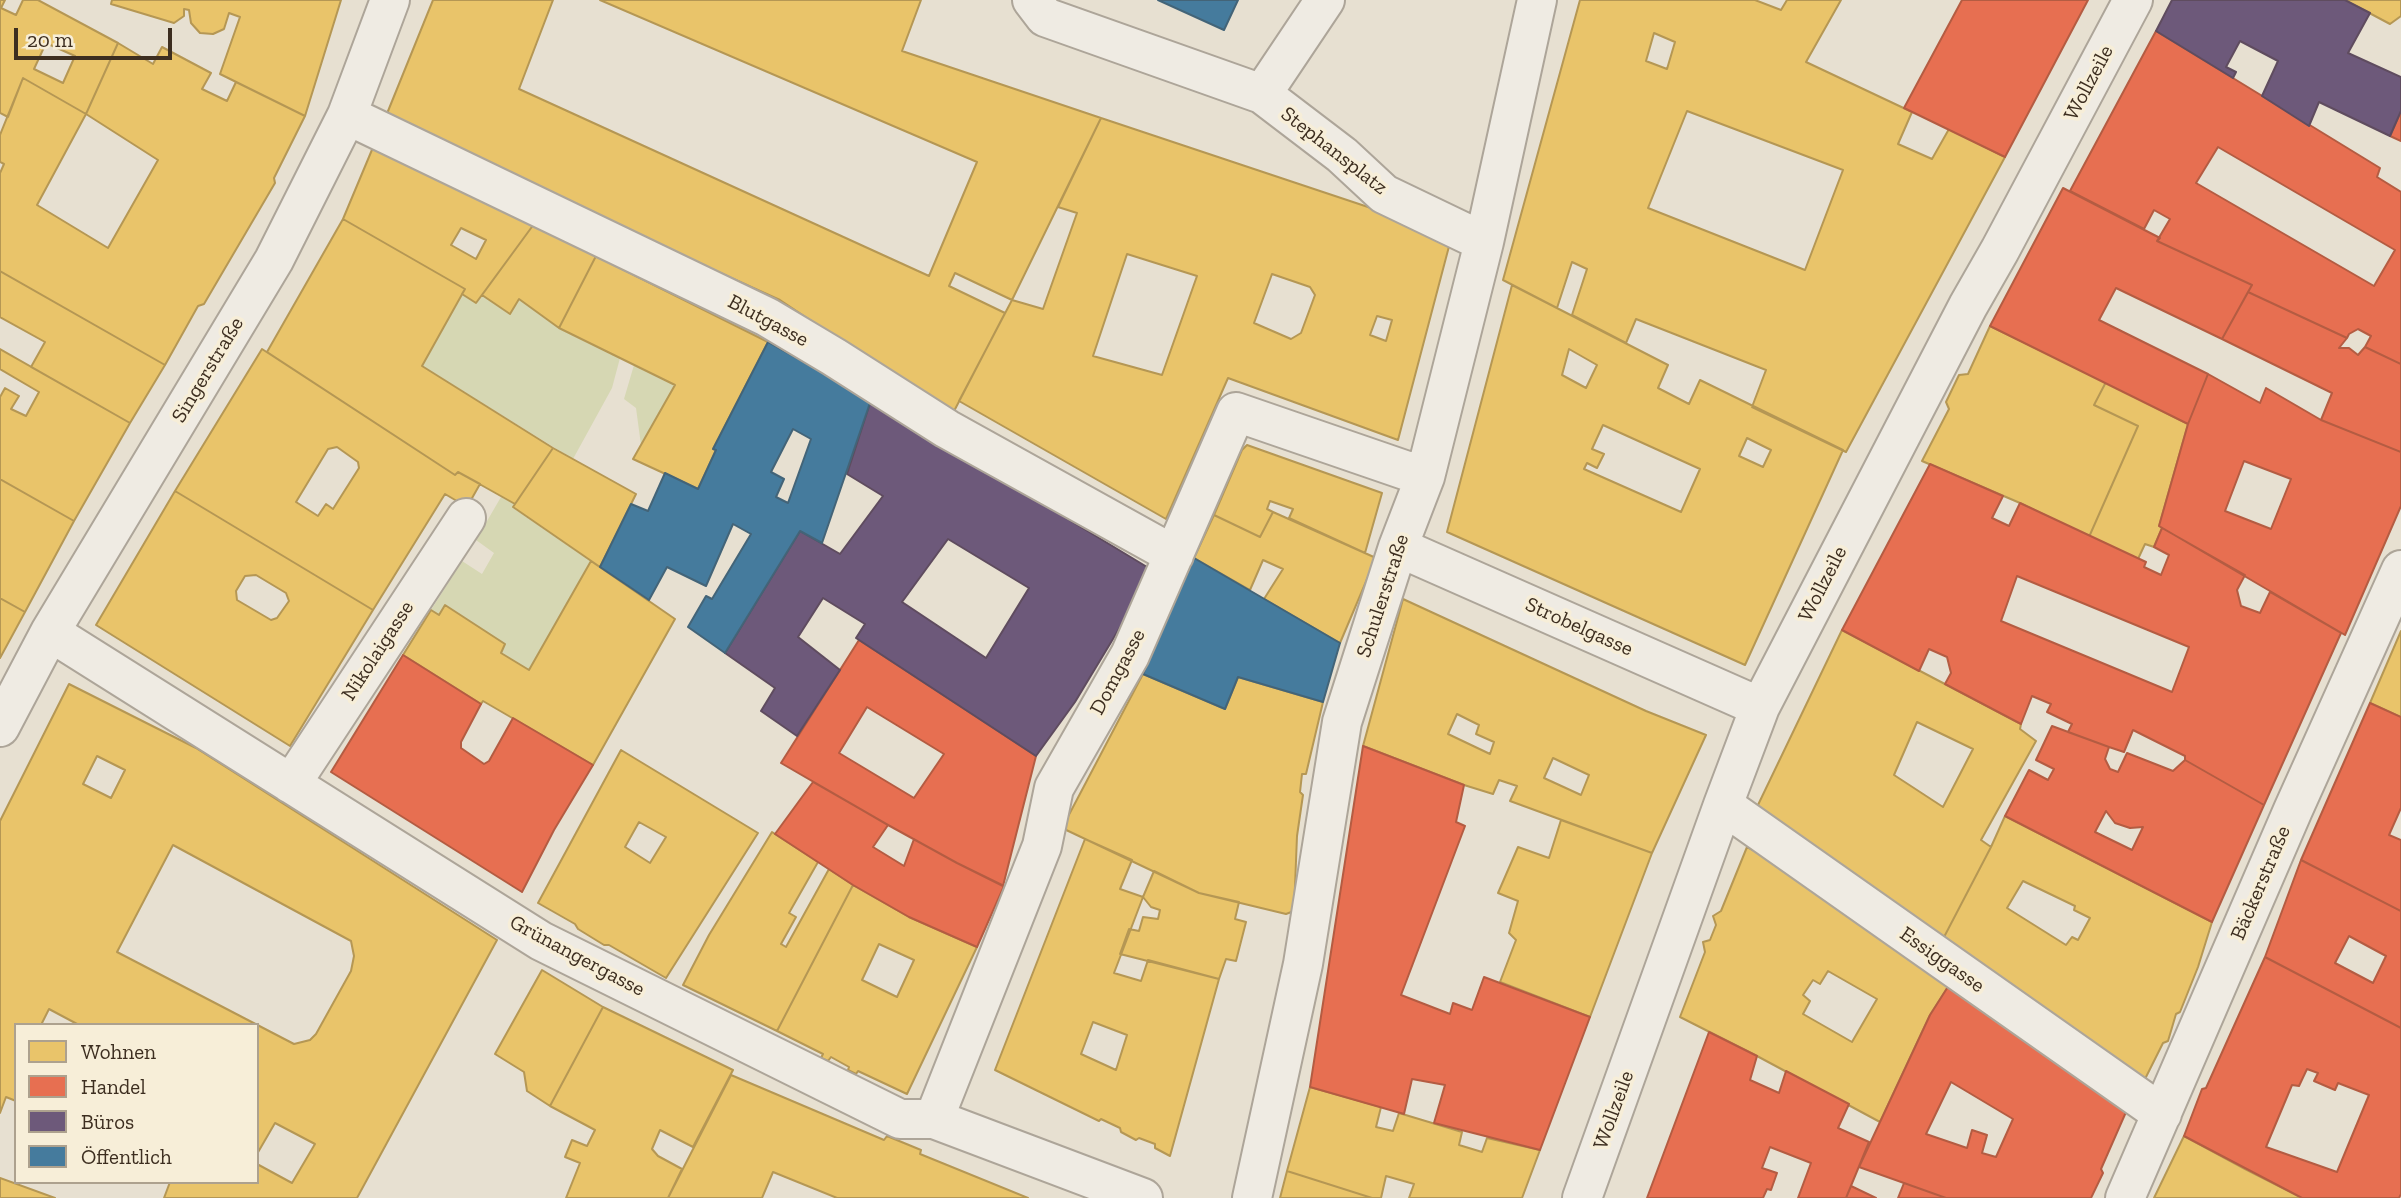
<!DOCTYPE html>
<html>
<head>
<meta charset="utf-8">
<style>
	body { margin:0 }
	#map { position:relative; width:2401px; height:1198px; overflow:hidden; background:#e7e0d1; font-family:"Zilla Slab",serif }
	canvas { display:block }
	.legend { position:absolute; left:14px; top:1023px; width:245px; height:161px; box-sizing:border-box; background:#f7eed8; border:2px solid #ada18e; margin:0; padding:9px 12px; list-style:none; font-size:21px; color:#3d2e20 }
	.legend li { display:flex; align-items:center; gap:14px; height:35px }
	.legend b { width:35px; border:2px solid #ada18e }
	.scale { position:absolute; left:14px; top:28px; width:158px; height:32px; box-sizing:border-box; border:4px solid #3d2e20; border-top:0; padding-left:9px; font-size:21px; line-height:24px; white-space:nowrap; color:#3d2e20; -webkit-text-stroke:5px #f7eed8; paint-order:stroke }
</style>
</head>
<body>
<div id="map">
<canvas width="2401" height="1198"></canvas>
<ul class="legend">
<li><b style="height:19px;background:#e9c46a"></b>Wohnen</li>
<li><b style="height:19px;background:#e76f51"></b>Handel</li>
<li><b style="height:19px;background:#6d597a"></b>Büros</li>
<li><b style="height:19px;background:#457b9d"></b>Öffentlich</li>
</ul>
<div class="scale">20 m</div>
</div>
<script>
const c = document.querySelector('canvas').getContext('2d');
c.lineJoin = 'round';
function fillPath(path, color) {
  c.fillStyle = color;
  c.fill(path, 'evenodd');
}
function trace(path, color, width, dash) {
  c.strokeStyle = color;
  c.lineWidth = width;
  c.lineCap = dash ? 'butt' : 'round';
  c.setLineDash(dash || []);
  c.stroke(path);
}
function label(font, color, halo, rows, align = 'center') {
  c.font = font + ' "Zilla Slab",serif';
  c.lineWidth = 7;
  c.setLineDash([]);
  c.textBaseline = 'middle';
  c.strokeStyle = halo;
  c.fillStyle = color;
  for (const [text, x, y, turn = 0] of rows) {
    c.save();
    c.translate(x, y);
    c.rotate((+turn || 0) * Math.PI / 180);
    c.textAlign = isNaN(turn) ? turn : align;
    if (halo) c.strokeText(text, 0, 0);
    c.fillText(text, 0, 0);
    c.restore();
  }
}
const green = new Path2D(`
	M462,294L476,302L482,295L509,314L519,299L559,328L620,358L612,388L573,459L422,366Z
	M634,365L675,385L641,445L636,408L624,399Z
	M501,497L515,504L513,508L591,561L529,670L501,653L505,644L445,606L439,615L431,610L462,561L482,574L494,553L476,540Z`);
const homes = new Path2D(`
	M0,0H5L1,8L16,15L23,0H38L118,43L86,114L23,78L8,117L0,113ZM46,43L75,56L63,83L34,69Z
	M112,0H341L305,116L220,74L240,17L229,13L224,29L213,34L200,33L191,23L189,10L184,9V16L174,23L111,4Z
	M433,0H553L519,89L929,276L977,162L600,0H921L902,51L1101,118L1012,300L955,273L949,286L1005,313L952,415L780,300L384,121Z
	M1580,0H1755L1781,10L1787,0H1841L1806,62L1912,112L1898,144L1932,159L1949,129L2005,157L1846,452L1752,407L1766,370L1636,319L1626,343L1572,315L1587,269L1572,262L1557,308L1503,280ZM1654,33L1675,42L1667,69L1646,61ZM1687,111L1843,170L1805,270L1648,208Z
	M2345,0H2401V16L2390,24Z
	M118,43L153,64L162,47L211,73L202,89L227,101L236,82L305,116L274,178L275,183L204,304L198,306L165,365L0,271V173L4,164L0,162V135L23,78L86,114L37,205L108,248L158,160L86,114Z
	M1101,118L1452,235L1398,440L1228,378L1166,519L959,401L1012,300L1043,309L1077,213L1058,207ZM1127,254L1197,276L1162,375L1093,356ZM1272,274L1310,287L1315,295L1301,333L1291,339L1254,323ZM1377,316L1392,320L1386,341L1370,335Z
	M374,145L534,224L476,303L462,294L465,289L343,219ZM461,228L486,240L476,259L451,245Z
	M343,219L465,289L422,366L553,448L515,504L458,472L455,475L267,352Z
	M534,224L596,256L559,328L519,299L510,314L482,295Z
	M596,256L768,342L713,449L716,450L698,489L633,459L675,385L559,328Z
	M0,271L165,365L130,423L31,367L45,342L0,317Z
	M1512,285L1668,365L1658,388L1689,404L1700,380L1843,450L1745,665L1447,532ZM1569,349L1597,365L1586,388L1562,375ZM1603,425L1700,469L1681,512L1584,469L1587,463L1597,468L1604,454L1592,449ZM1747,438L1771,450L1763,467L1739,456Z
	M1990,326L2106,382L2094,405L2138,426L2089,537L2020,503L1922,461L1949,409L1946,402L1959,375L1968,374Z
	M0,349L130,423L74,521L0,479V397L5,388L19,396L11,409L26,416L39,392L0,369Z
	M262,349L455,475L458,472L480,484L467,507L445,494L373,610L175,491ZM337,447L358,462L359,468L333,509L326,504L318,516L296,502L328,449Z
	M2106,382L2188,424L2159,526L2162,528L2154,547L2145,544L2138,559L2089,537L2138,426L2094,405Z
	M1247,445L1382,493L1365,553L1289,518L1293,509L1270,501L1267,509L1273,512L1260,537L1214,515L1242,450Z
	M553,448L636,494L600,567L513,507Z
	M0,479L74,521L25,612L0,598Z
	M175,491L373,610L290,746L96,625ZM256,575L286,593L289,601L277,618L271,620L237,600L236,591L245,576Z
	M1273,512L1376,558L1340,643L1264,599L1283,569L1263,560L1250,590L1194,558L1214,515L1260,537Z
	M591,561L675,619L593,765L483,701L481,704L403,655L431,610L439,615L445,605L505,644L501,653L529,670Z
	M0,598L25,612L0,658Z
	M1403,599L1646,711L1706,735L1652,853L1510,801L1517,786L1499,780L1493,794L1464,785L1363,746ZM1457,714L1479,725L1476,734L1494,742L1490,754L1448,734ZM1553,758L1589,775L1581,795L1544,778Z
	M1842,630L2021,724L2020,729L2036,741L1981,840L1991,847L1943,939L1757,807ZM1917,722L1973,749L1943,807L1894,775Z
	M2401,631V717L2370,703Z
	M1143,674L1225,709L1238,677L1323,702L1306,774H1302L1300,792L1303,795L1297,836L1294,911L1286,914L1199,893L1062,828Z
	M69,684L196,748L497,940L357,1198H164L170,1182H257V1164L292,1183L315,1144L275,1123L257,1154V1025H79L49,1009L41,1025H16V1101L6,1097L0,1113V821ZM97,756L125,770L111,798L83,784ZM173,845L351,941L354,956L351,971L316,1034L310,1040L294,1044L117,952Z
	M621,750L758,833L666,978L609,945H604L578,929L575,924L538,903ZM639,822L666,837L650,863L625,847Z
	M2005,816L2212,922L2198,967L2180,1012L2176,1014L2168,1041L2163,1043L2144,1081L1943,939L1991,847ZM2023,881L2075,906L2074,910L2090,918L2078,940L2072,937L2066,945L2007,908Z
	M1561,820L1652,853L1590,1017L1500,982L1516,940L1509,933L1518,901L1498,893L1518,847L1549,858Z
	M772,832L818,862L789,913L796,917L781,944L786,947L829,869L853,885L777,1031L683,985L709,935Z
	M1085,839L1132,860L1120,889L1143,897L1114,973L1141,981L1148,960L1219,979L1170,1156L1155,1148V1144L1139,1138L1136,1140L1121,1132L1120,1128L1101,1119L1099,1121L995,1070ZM1093,1022L1127,1035L1116,1070L1081,1054Z
	M1747,847L1817,883L1951,982L1930,1015L1880,1122L1757,1056L1680,1017L1705,952L1703,942L1710,940L1716,925L1713,916L1721,911ZM1828,971L1877,999L1852,1042L1803,1014L1810,1001L1803,995L1813,980L1820,984Z
	M1154,871L1199,893L1239,902L1235,919L1246,922L1236,961L1226,959L1219,979L1120,954L1129,929L1139,931L1143,917L1158,919L1160,910L1151,907L1143,897Z
	M853,885L909,917L977,947L907,1094L858,1071L856,1074L848,1070L849,1067L831,1057L828,1061L821,1058L823,1054L777,1031ZM879,944L914,960L897,997L862,980Z
	M542,970L603,1007L550,1106L527,1091L524,1072L495,1054Z
	M603,1007L733,1070L693,1147L660,1130L652,1149L658,1156L682,1169L668,1198H566L580,1163L565,1157L572,1140L587,1146L595,1130L550,1106Z
	M731,1075L884,1140L887,1136L921,1150L920,1154L1028,1198H837L773,1172L762,1198H668Z
	M1310,1087L1381,1107L1376,1127L1393,1131L1399,1113L1462,1132L1459,1145L1482,1152L1487,1138L1540,1150L1522,1198H1409L1414,1184L1386,1176L1381,1198H1372L1287,1171Z
	M2184,1136L2245,1169L2302,1198H2154Z
	M1287,1171L1372,1198H1280Z
	M0,1178L55,1198H0Z`);
const shops = new Path2D(`
	M1962,0H2088L2005,157L1904,108Z
	M2156,31L2380,168L2377,177L2401,192V364L2365,347L2371,336L2358,329L2349,334L2347,338L2248,292L2252,285L2157,241L2170,219L2154,210L2144,229L2070,191ZM2218,147L2395,250L2374,286L2196,183Z
	M2401,111V141L2390,136Z
	M2063,188L2160,238L2157,241L2252,285L2222,339L2116,288L2099,320L2208,374L2188,424L1990,326Z
	M2248,292L2347,338L2339,348H2349L2358,355L2365,347L2401,364V452L2321,420L2332,393L2222,339Z
	M2208,374L2260,403L2266,388L2321,420L2401,452V506L2345,635L2159,526L2188,424ZM2244,461L2291,479L2271,529L2225,511Z
	M1930,464L2003,496L1992,518L2009,526L2020,503L2146,562L2144,567L2161,575L2169,555L2154,547L2162,528L2245,575L2237,590L2241,606L2260,613L2270,592L2341,633L2264,805L2185,760V756L2133,730L2124,752L2109,747L2068,732L2072,724L2047,712L2051,704L2032,696L2021,724L1945,684L1951,673L1947,657L1929,649L1919,671L1842,630ZM2017,576L2189,647L2172,692L2001,621Z
	M859,640L1036,756L1003,886L957,863L888,825L781,763ZM867,707L944,754L914,798L839,753Z
	M403,655L481,704L461,742V748L484,764L489,761L513,718L593,765L554,830L522,892L331,772Z
	M2370,703L2401,717V808L2389,835L2401,840V911L2301,860Z
	M2052,726L2109,747L2105,759L2110,769L2118,772L2127,753L2173,771L2185,760L2264,805L2212,922L2005,816L2029,770L2048,780L2054,769L2036,760ZM2106,811L2115,823L2130,828L2143,827L2132,850L2095,832Z
	M1363,746L1464,785L1456,822L1465,826L1401,995L1450,1014L1453,1003L1472,1010L1484,977L1590,1017L1540,1150L1434,1123L1445,1085L1412,1079L1404,1114L1310,1087Z
	M813,782L888,825L873,847L904,866L914,839L957,863L1004,886L977,947L909,917L853,885L775,834Z
	M2301,860L2401,911V1028L2265,957ZM2349,936L2386,956L2373,983L2335,963Z
	M2265,957L2401,1028V1194L2399,1198H2302L2184,1136L2202,1089L2206,1088ZM2307,1069L2318,1073L2314,1081L2335,1090L2338,1083L2369,1095L2337,1172L2266,1147L2292,1085L2299,1086Z
	M1951,982L2126,1112L2101,1169L2103,1173L2091,1198H1946L1859,1167L1930,1015ZM1951,1082L2013,1119L1996,1157L1982,1153L1987,1135L1972,1130L1967,1148L1926,1134Z
	M1709,1032L1757,1056L1750,1080L1779,1093L1786,1071L1849,1104L1838,1128L1869,1142L1846,1198H1798L1811,1163L1770,1147L1762,1168L1777,1173L1771,1190L1767,1189L1763,1198H1647Z
	M1904,1183L1946,1198H1898Z
	M1851,1186L1876,1198H1846Z`);
const offices = new Path2D(`
	M2172,0H2345L2370,13L2348,53L2401,77V111L2390,136L2319,102L2309,126L2262,96L2278,61L2240,41L2226,67L2236,72L2233,78L2156,31Z
	M871,400L1147,567L1122,624L1075,702L1036,756L856,638L865,624L823,598L798,637L840,670L797,736L761,711L775,688L725,653L800,531L840,554L883,496L847,474ZM948,539L1029,588L986,658L902,602Z`);
const public = new Path2D(`
	M1158,0H1238L1224,30Z
	M768,342L871,400L822,543L800,531L725,653L688,627L706,596L712,599L751,534L733,524L706,586L667,567L649,600L600,567L631,504L648,511L665,473L698,489L716,450L713,449ZM793,429L811,439L788,503L776,497L784,479L771,472Z
	M1194,558L1340,643L1323,702L1238,677L1225,709L1143,674Z`);
const street = new Path2D(`
	M1032,0L1045,17L1262,94L1325,0
	M1262,94L1342,155L1384,194L1484,242
	M347,115L767,317L834,357L947,429L1174,555
	M1398,547L1760,707
	M50,632L541,941L900,1119H934L1143,1198
	M0,727L50,632L274,260L347,115L390,0
	M291,784L466,518
	M1723,805L2162,1114
	M934,1119L1042,846L1054,788L1130,655L1236,412L1425,477
	M1252,1198L1303,964L1342,722L1398,547L1425,477L1484,242L1537,0
	M1582,1198L1723,805L1760,707L1968,306L2000,250L2133,0
	M2125,1198L2293,810L2401,570`);
const streetNames = [
	["Wollzeile",2089,83,-62],
	["Stephansplatz",1334,151,38],
	["Blutgasse",768,321,28],
	["Singerstraße",208,370,-59],
	["Wollzeile",1823,584,-63],
	["Schulerstraße",1383,596,-72],
	["Strobelgasse",1579,627,24],
	["Nikolaigasse",378,651,-57],
	["Domgasse",1118,672,-62],
	["Bäckerstraße",2261,883,-67],
	["Grünangergasse",577,956,28],
	["Essiggasse",1942,960,35],
	["Wollzeile",1614,1110,-70]
];
fillPath(green, '#d6d7b3');
fillPath(homes, '#e9c46a');
trace(homes, '#b59754', 2);
fillPath(shops, '#e76f51');
trace(shops, '#b45c42', 2);
fillPath(offices, '#6d597a');
trace(offices, '#5f4c5f', 2);
fillPath(public, '#457b9d');
trace(public, '#436478', 2);
trace(street, '#ada599', 42);
trace(street, '#efebe3', 38);
label('21px', '#3d2e20', '#f7eed8', streetNames);
</script>
</body>
</html>
